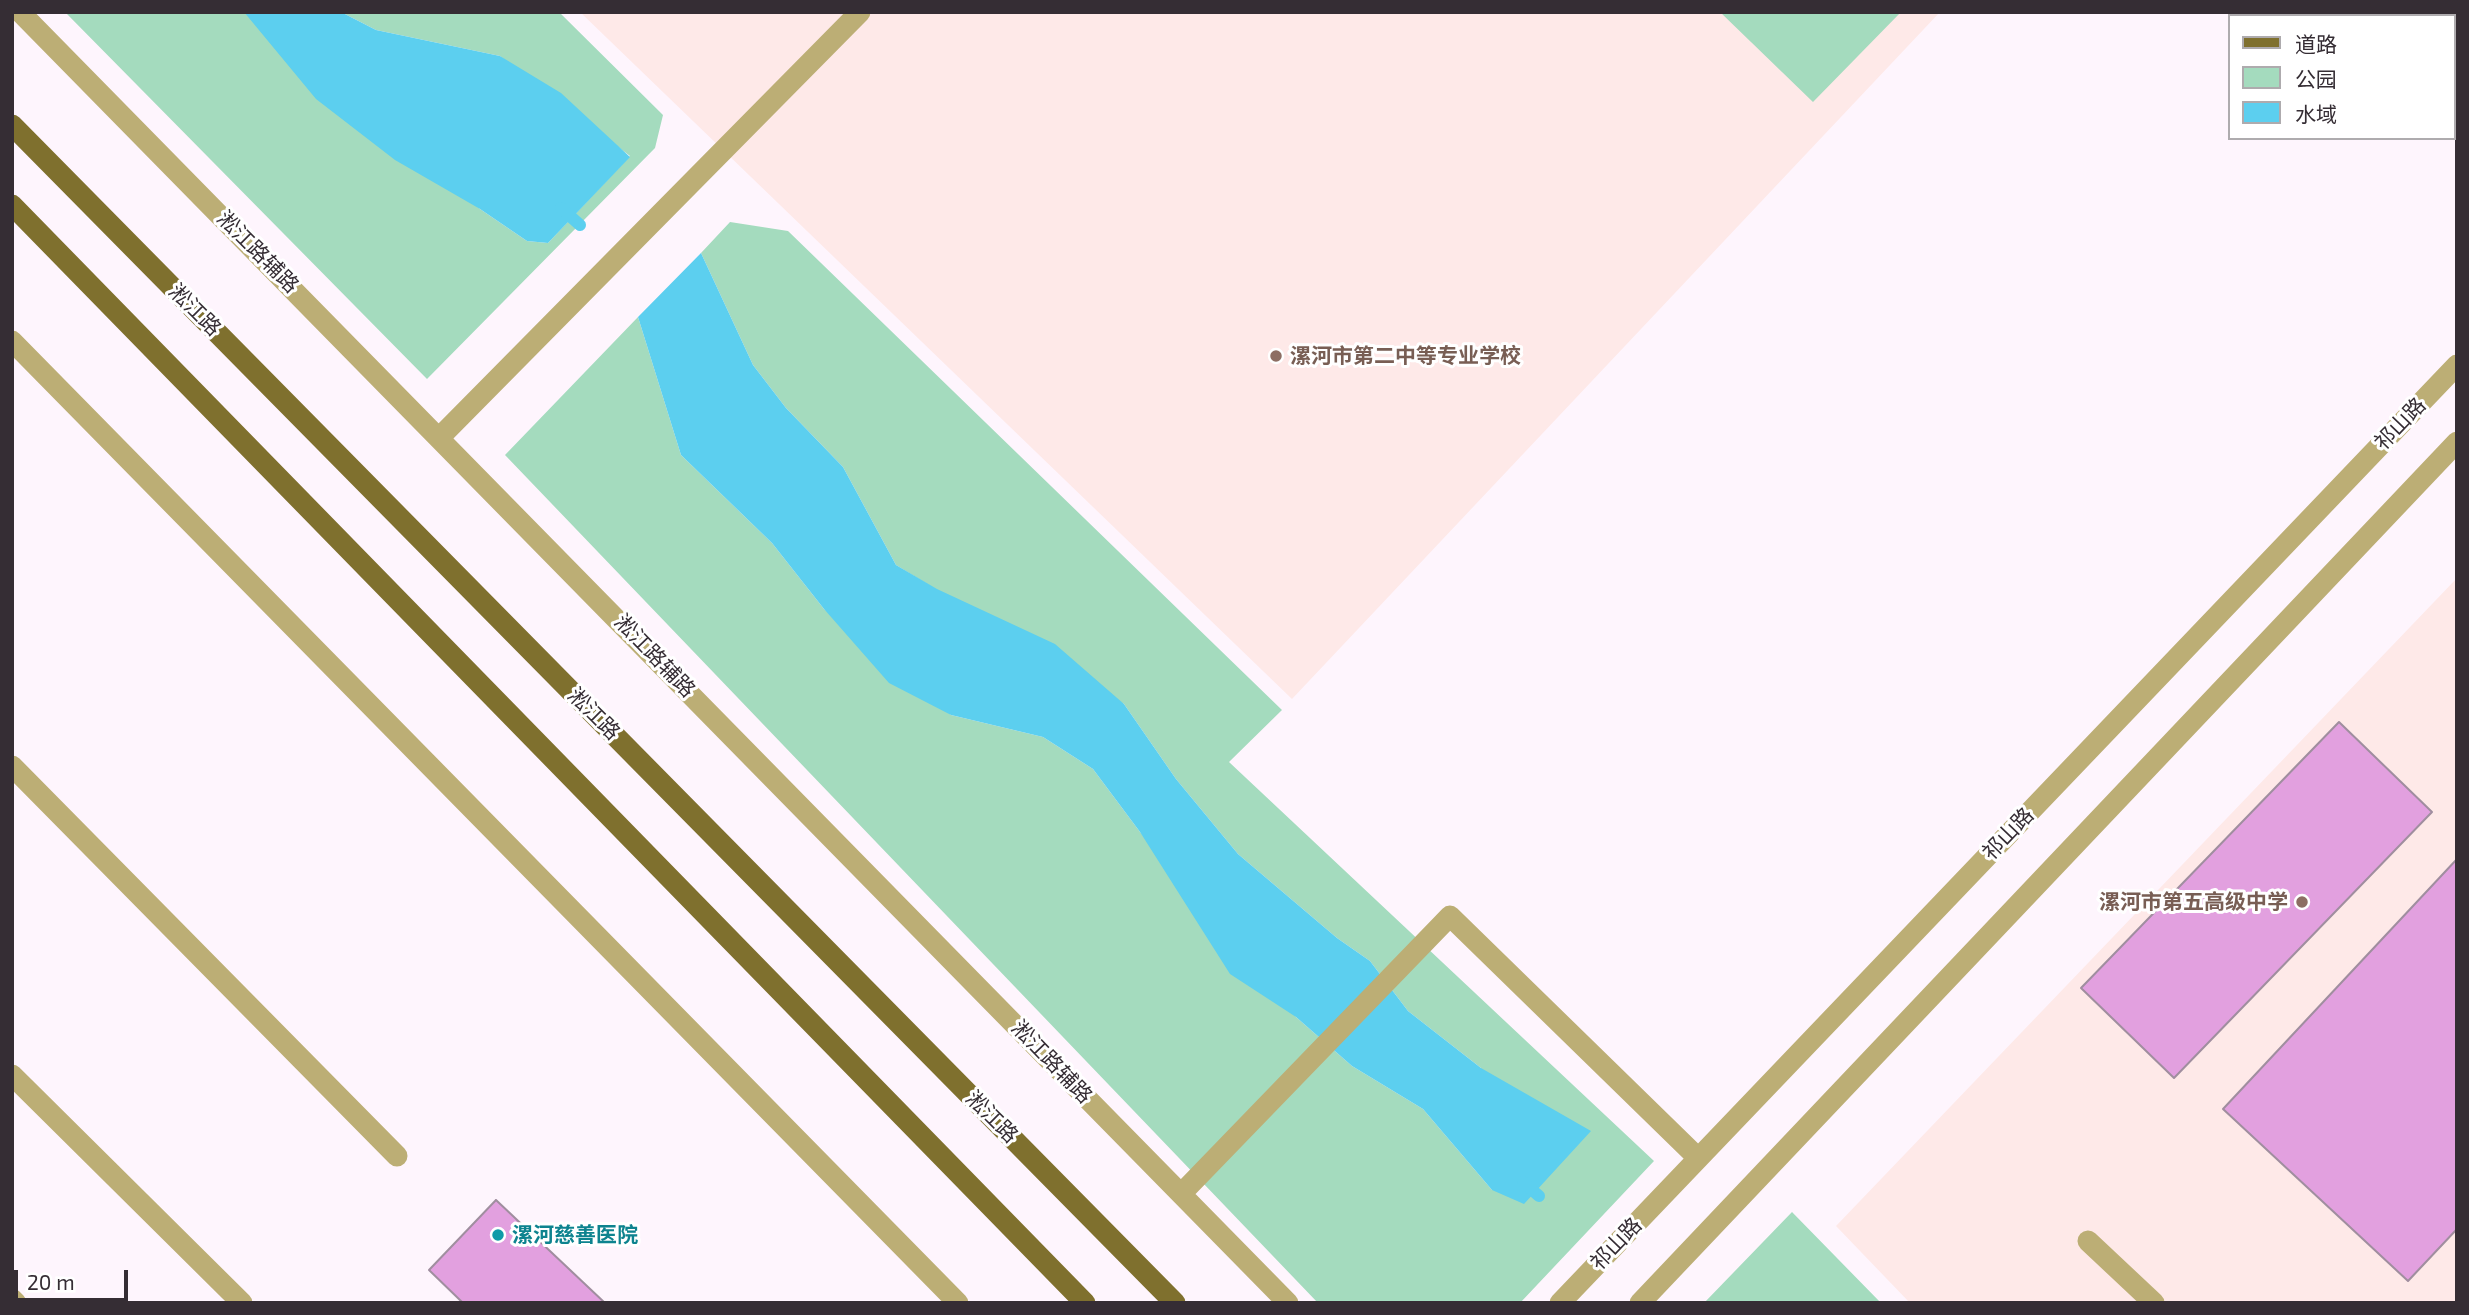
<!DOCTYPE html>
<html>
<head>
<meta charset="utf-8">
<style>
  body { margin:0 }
  #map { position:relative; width:2469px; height:1315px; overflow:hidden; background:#fef5fd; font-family:"Exo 2","Noto Sans SC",sans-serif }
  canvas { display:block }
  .frame { position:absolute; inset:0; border:14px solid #352d34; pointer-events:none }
  .legend { position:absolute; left:2228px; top:14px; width:228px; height:126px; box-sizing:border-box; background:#fff; border:2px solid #aeabae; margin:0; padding:9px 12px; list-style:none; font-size:21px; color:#352d34 }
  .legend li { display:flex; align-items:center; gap:14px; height:35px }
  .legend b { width:35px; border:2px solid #aeabae }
  .scale { position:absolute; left:14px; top:1270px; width:114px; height:32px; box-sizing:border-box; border:4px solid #352d34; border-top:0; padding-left:9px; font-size:21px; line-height:24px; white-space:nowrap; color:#352d34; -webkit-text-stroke:5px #fff; paint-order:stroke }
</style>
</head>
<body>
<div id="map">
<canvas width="2469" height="1315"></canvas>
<div class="frame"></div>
<ul class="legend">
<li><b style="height:9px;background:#7f702e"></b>道路</li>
<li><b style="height:19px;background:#a4dbbe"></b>公园</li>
<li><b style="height:19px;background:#5ccfef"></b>水域</li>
</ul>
<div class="scale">20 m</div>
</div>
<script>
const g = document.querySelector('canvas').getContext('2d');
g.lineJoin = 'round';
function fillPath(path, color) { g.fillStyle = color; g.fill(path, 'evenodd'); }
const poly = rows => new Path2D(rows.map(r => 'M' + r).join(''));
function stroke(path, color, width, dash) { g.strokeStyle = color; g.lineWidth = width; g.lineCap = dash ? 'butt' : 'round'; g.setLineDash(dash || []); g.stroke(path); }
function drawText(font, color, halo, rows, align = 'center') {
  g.font = font + ' "Exo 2","Noto Sans SC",sans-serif'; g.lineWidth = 6; g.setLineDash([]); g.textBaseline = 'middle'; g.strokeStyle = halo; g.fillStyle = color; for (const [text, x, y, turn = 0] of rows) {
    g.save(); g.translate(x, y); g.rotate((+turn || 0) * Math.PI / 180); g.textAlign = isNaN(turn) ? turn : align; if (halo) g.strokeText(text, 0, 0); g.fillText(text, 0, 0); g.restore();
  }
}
const education = poly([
  [580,12,1940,12,1292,699],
  [2457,578,2457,1303,1910,1303,1836,1226]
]);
const green = poly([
  [65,12,244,12,480,209,527,241,548,243,630,156,500,56,376,30,341,12,559,12,663,115,655,148,427,379],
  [1720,12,1901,12,1813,102],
  [730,222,788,231,1282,710,1229,762,1654,1161,1520,1303,1318,1303,505,455,638,317,681,455,772,543,824,609,951,715,1043,737,1093,769,1140,832,1296,1017,1352,1066,1423,1109,1492,1190,1481,1068,1408,1011,1370,961,1337,938,1238,854,1176,779,1124,704,896,565,843,467,786,408,753,365,701,253],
  [1792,1212,1881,1303,1704,1303]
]);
const water = poly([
  [244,12,341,12,376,30,500,56,561,93,630,157,548,243,527,241,480,209,395,160,316,99],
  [701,253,753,365,786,408,843,467,896,565,937,589,1055,644,1124,704,1176,779,1238,854,1337,938,1370,961,1408,1011,1481,1068,1591,1131,1524,1204,1492,1190,1423,1109,1352,1066,1296,1017,1230,974,1140,832,1093,769,1043,737,951,715,889,683,824,609,772,543,681,455,638,317]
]);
const stream = poly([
  [561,208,580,225],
  [1523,1182,1539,1196]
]);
const building = poly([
  [2339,722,2432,812,2174,1078,2081,988,2339,722],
  [2457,859,2457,1229,2408,1281,2223,1109,2457,859],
  [496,1200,605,1303,463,1303,429,1270,496,1200]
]);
const minor = poly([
  [20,12,1288,1303],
  [12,341,958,1303],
  [440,437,860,12],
  [12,766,397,1156],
  [12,1075,242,1303],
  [1181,1194,1450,916,1698,1158],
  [2088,1241,2154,1303],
  [12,1299,16,1303],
  [1560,1303,2457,365],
  [1640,1303,2457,442]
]);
const major = poly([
  [12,125,1175,1303],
  [12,205,1085,1303]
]);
const markers = [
  [1276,356,7,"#8d6e63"],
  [2302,902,7,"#8d6e63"],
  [498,1235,7,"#0f9aa8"]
];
const streetNames = [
  ["淞江路辅路",258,252,45],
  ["淞江路",195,310,45],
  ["祁山路",2400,424,-46],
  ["淞江路辅路",655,656,46],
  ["淞江路",594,714,45],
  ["祁山路",2008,834,-46],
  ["淞江路辅路",1052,1062,46],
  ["淞江路",992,1117,45],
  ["祁山路",1616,1244,-46]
];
const educationNames = [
  ["漯河市第二中等专业学校",1290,356],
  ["漯河市第五高级中学",2288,902,"right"]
];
const cultureNames = [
  ["漯河慈善医院",512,1235]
];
fillPath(education, '#fee9e8');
fillPath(green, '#a4dbbe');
fillPath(water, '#5ccfef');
stroke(stream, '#5ccfef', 12);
fillPath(building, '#e2a0df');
stroke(building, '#a08e9f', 2);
stroke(minor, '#bcae75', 21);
stroke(major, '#7f702e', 21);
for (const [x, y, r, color] of markers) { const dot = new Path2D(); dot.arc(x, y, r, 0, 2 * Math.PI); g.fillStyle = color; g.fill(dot); stroke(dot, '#fff', 2.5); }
drawText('21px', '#352d34', '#fff', streetNames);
drawText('bold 21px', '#785e54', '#fff', educationNames, 'left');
drawText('bold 21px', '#0d838f', '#fff', cultureNames, 'left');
</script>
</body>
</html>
